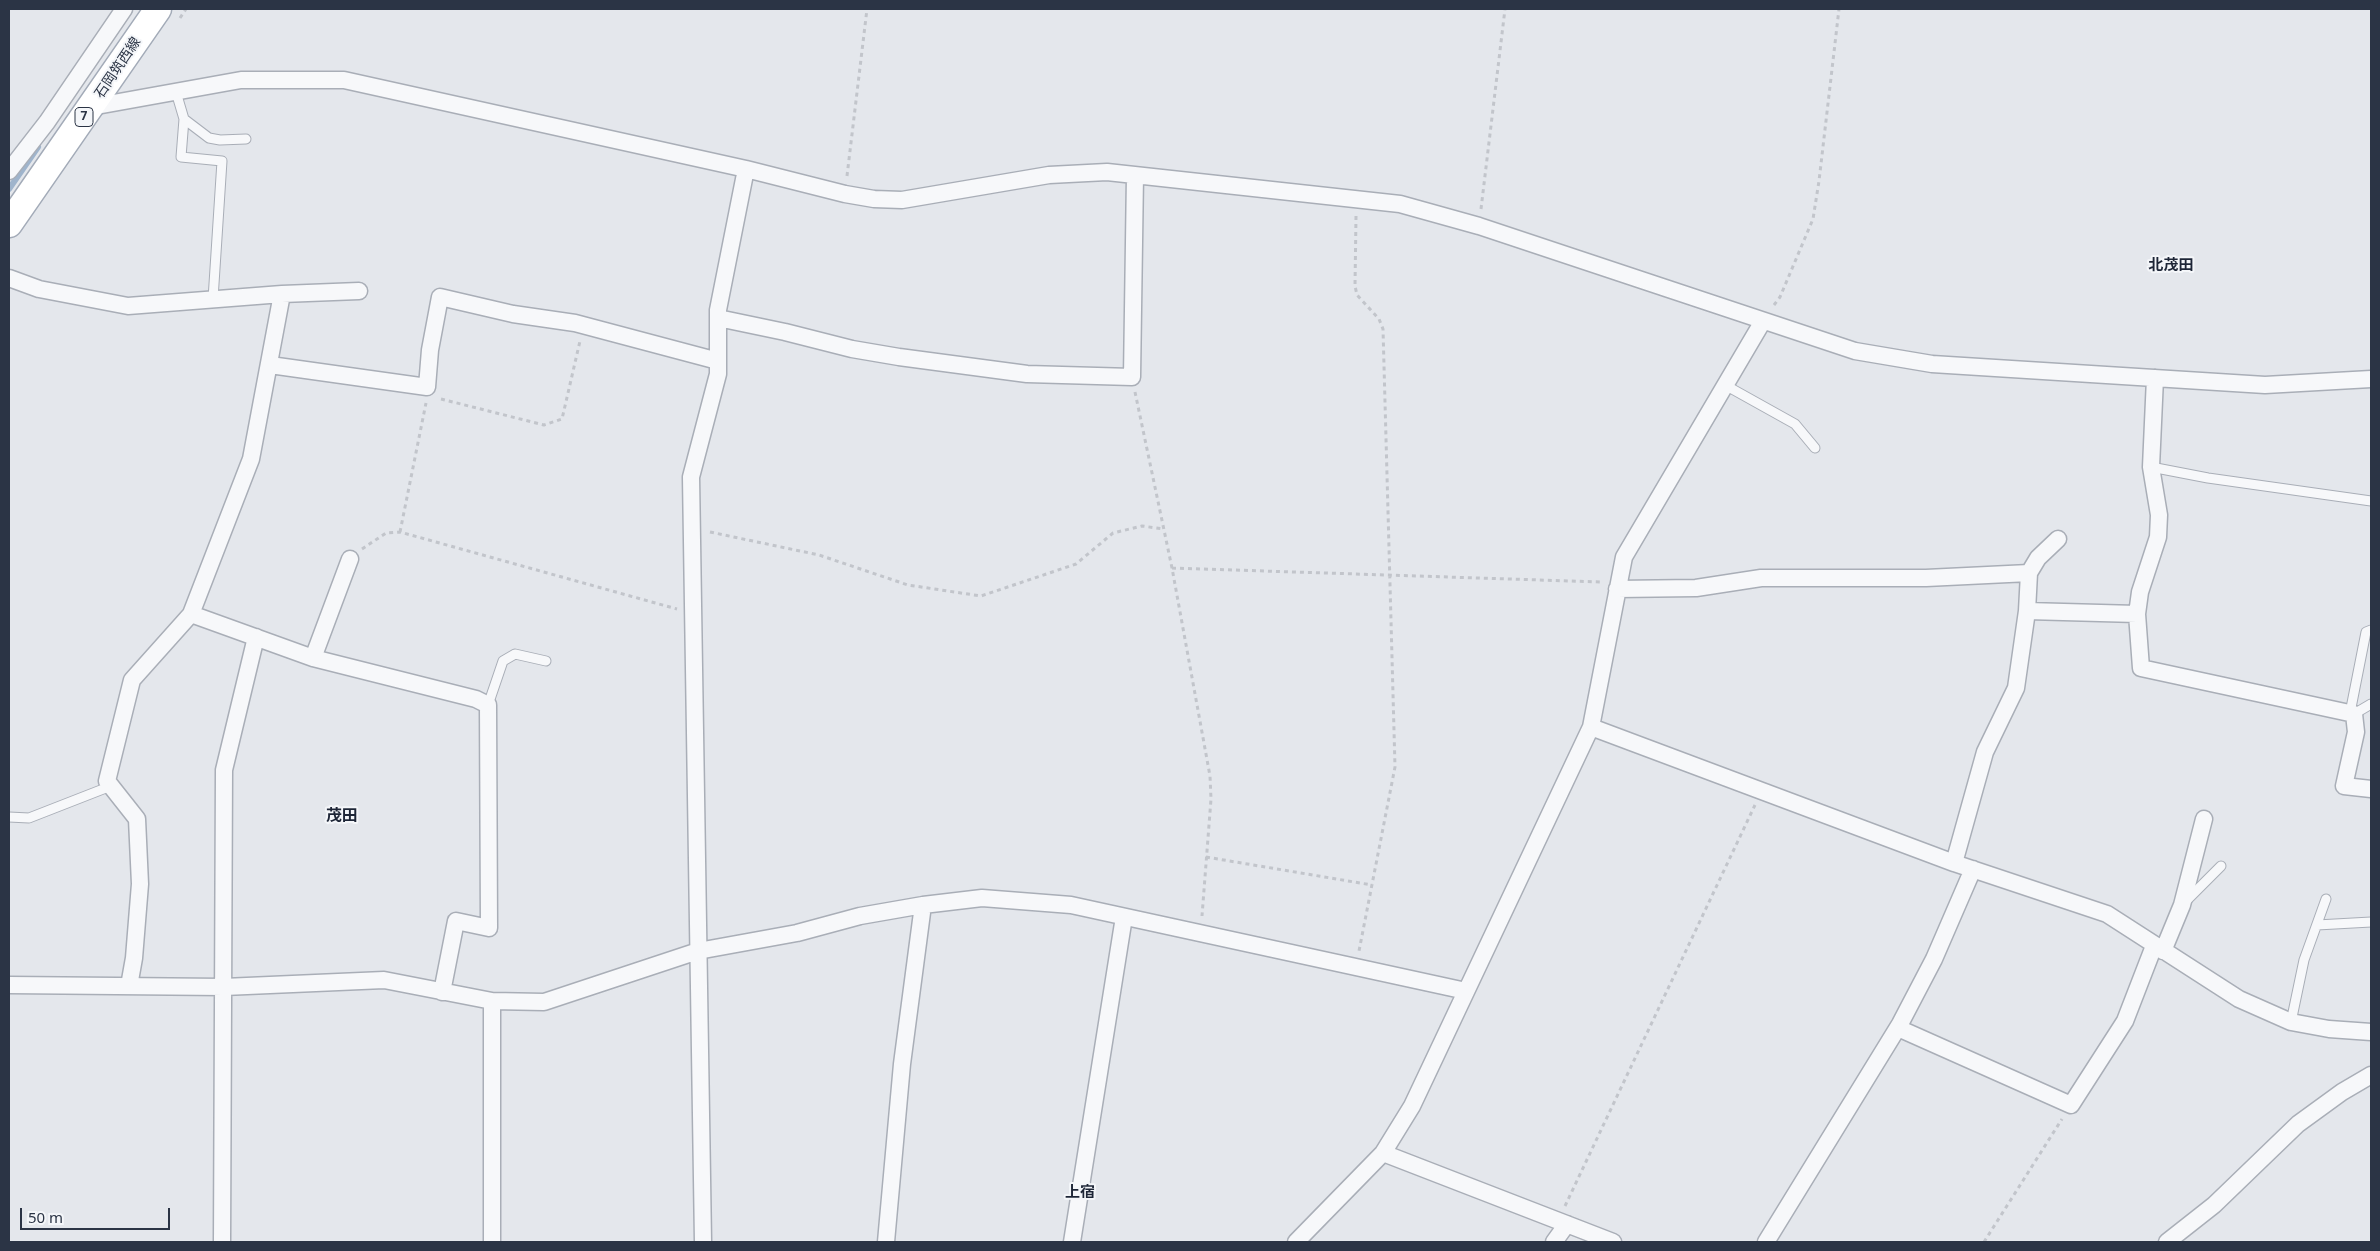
<!DOCTYPE html>
<html>
<head>
<meta charset="utf-8">
<style>
  body { margin:0 }
  #map { position:relative; width:2380px; height:1251px; overflow:hidden; background:#e4e7ec; font-family:"Noto Sans",sans-serif }
  canvas { display:block }
  .frame { position:absolute; inset:0; border:10px solid #2b3445; pointer-events:none }
  .scale { position:absolute; left:20px; top:1208px; width:150px; height:22px; box-sizing:border-box; border:2px solid #2b3445; border-top:0; padding-left:6px; font-size:15px; line-height:18px; white-space:nowrap; color:#2b3445; -webkit-text-stroke:4px #f4f6f9; paint-order:stroke }
</style>
</head>
<body>
<div id="map">
<canvas width="2380" height="1251"></canvas>
<div class="frame"></div>
<div class="scale">50 m</div>
</div>
<script>
const g = document.querySelector('canvas').getContext('2d');
g.lineJoin = 'round';
const poly = rows => new Path2D(rows.map(r => 'M' + r).join(''));
function stroke(path, color, width, dash) { g.strokeStyle = color; g.lineWidth = width; g.lineCap = dash ? 'butt' : 'round'; g.setLineDash(dash || []); g.stroke(path); }
function drawText(font, color, halo, rows, align = 'center') {
  g.font = font + ' "Noto Sans","Noto Sans JP",sans-serif'; g.lineWidth = 4; g.setLineDash([]); g.textBaseline = 'middle'; g.strokeStyle = halo; g.fillStyle = color; for (const [text, x, y, turn = 0] of rows) {
    g.save(); g.translate(x, y); g.rotate((+turn || 0) * Math.PI / 180); g.textAlign = isNaN(turn) ? turn : align; if (halo) g.strokeText(text, 0, 0); g.fillText(text, 0, 0); g.restore();
  }
}
const stream = poly([
  [9,189,38,147]
]);
const path = poly([
  [180,18,186,9],
  [847,176,867,9],
  [1481,209,1505,9],
  [1356,216,1355,286,1357,295,1379,319,1383,329,1395,767,1359,951],
  [1774,305,1780,297,1813,219,1819,181,1839,9],
  [1135,392,1172,568,1210,776,1211,799,1202,916],
  [441,399,544,425,562,419,580,341],
  [400,532,426,403],
  [710,532,819,555,908,585,981,596,1076,564,1113,533,1142,526,1164,529],
  [362,549,386,533,400,532,677,609],
  [1172,568,1601,582],
  [1206,857,1372,885],
  [1565,1206,1755,805],
  [1984,1242,2062,1119]
]);
const lane = poly([
  [176,92,184,119,209,138,220,140,246,139],
  [184,119,181,157,222,161,213,299],
  [1725,385,1795,424,1815,448],
  [2151,467,2208,478,2371,501],
  [488,705,503,661,515,654,546,661],
  [2350,713,2366,632,2371,630],
  [2354,714,2371,704],
  [9,817,29,818,111,786],
  [2186,901,2221,866],
  [2317,925,2371,922],
  [2291,1022,2304,960,2326,899]
]);
const street = poly([
  [91,107,241,80,344,80,746,169,845,194,874,199,902,200,1049,175,1107,172,1400,204,1479,226,1855,351,1932,364,2265,385,2371,379],
  [9,171,47,122,124,9],
  [9,278,39,289,128,306,282,294,359,291],
  [718,318,785,332,852,349,899,357,1027,374,1132,377,1135,175],
  [270,365,427,387,430,350,440,297,513,314,575,323,718,361],
  [2029,573,2038,558,2058,539],
  [1617,589,1696,588,1761,578,1926,578,2029,573,2027,611,2016,688,1985,752,1954,863],
  [2027,611,2137,614,2141,668,2354,714,2356,732,2344,786,2371,789],
  [191,614,313,658,476,699,488,705,489,928,456,921,442,992],
  [2137,614,2140,592,2158,537,2159,515,2151,467,2155,378],
  [313,658,350,559],
  [1591,727,1954,863,2107,914,2239,999,2291,1022,2329,1029,2371,1032],
  [2163,951,2182,905,2204,819],
  [9,985,224,987,384,980,492,1001,544,1002,698,951,797,933,860,916,923,905,982,898,1071,905,1466,991],
  [129,986,134,958,140,884,137,819,107,781,132,680,191,614,251,459,282,294],
  [492,1001,492,1242],
  [1898,1028,2071,1105,2125,1021,2154,946],
  [1383,1153,1613,1242],
  [222,1242,224,770,256,637],
  [703,1242,691,477,718,374,718,310,746,169],
  [886,1242,902,1064,923,905],
  [1072,1242,1124,917],
  [1296,1242,1383,1153,1412,1106,1591,727,1624,557,1763,321],
  [1554,1242,1567,1224],
  [1766,1242,1900,1024,1934,959,1973,869],
  [2167,1242,2214,1205,2298,1124,2342,1092,2371,1075]
]);
const primary = poly([
  [9,224,158,9]
]);
const shields = [
  [84,117,18]
];
const shieldNames = [
  ["7",84,117]
];
const streetNames = [
  ["石岡筑西線",118,68,-56]
];
const neighbourhoodNames = [
  ["北茂田",2171,266],
  ["上宿",1080,1193]
];
const quarterNames = [
  ["茂田",342,816]
];
stroke(stream, '#9fb4cc', 6);
stroke(lane, '#a9aeb7', 11);
stroke(street, '#a9aeb7', 19);
stroke(primary, '#a3abb8', 29);
stroke(path, '#c2c5cb', 3, [4, 4]);
stroke(lane, '#f7f8fa', 9);
stroke(street, '#f7f8fa', 16);
stroke(primary, '#fff', 26);
for (const [x, y, w] of shields) { const box = new Path2D(); box.roundRect(x - w / 2, y - 9.5, w, 19, 4); g.fillStyle = '#f4f6f9'; g.fill(box); stroke(box, '#2b3445', 1); }
drawText('bold 12px', '#2b3445', null, shieldNames);
drawText('14px', '#2b3445', '#f4f6f9', streetNames);
drawText('bold 15px', '#1d2536', '#f4f6f9', neighbourhoodNames);
drawText('bold 16px', '#1d2536', '#f4f6f9', quarterNames);
</script>
</body>
</html>
